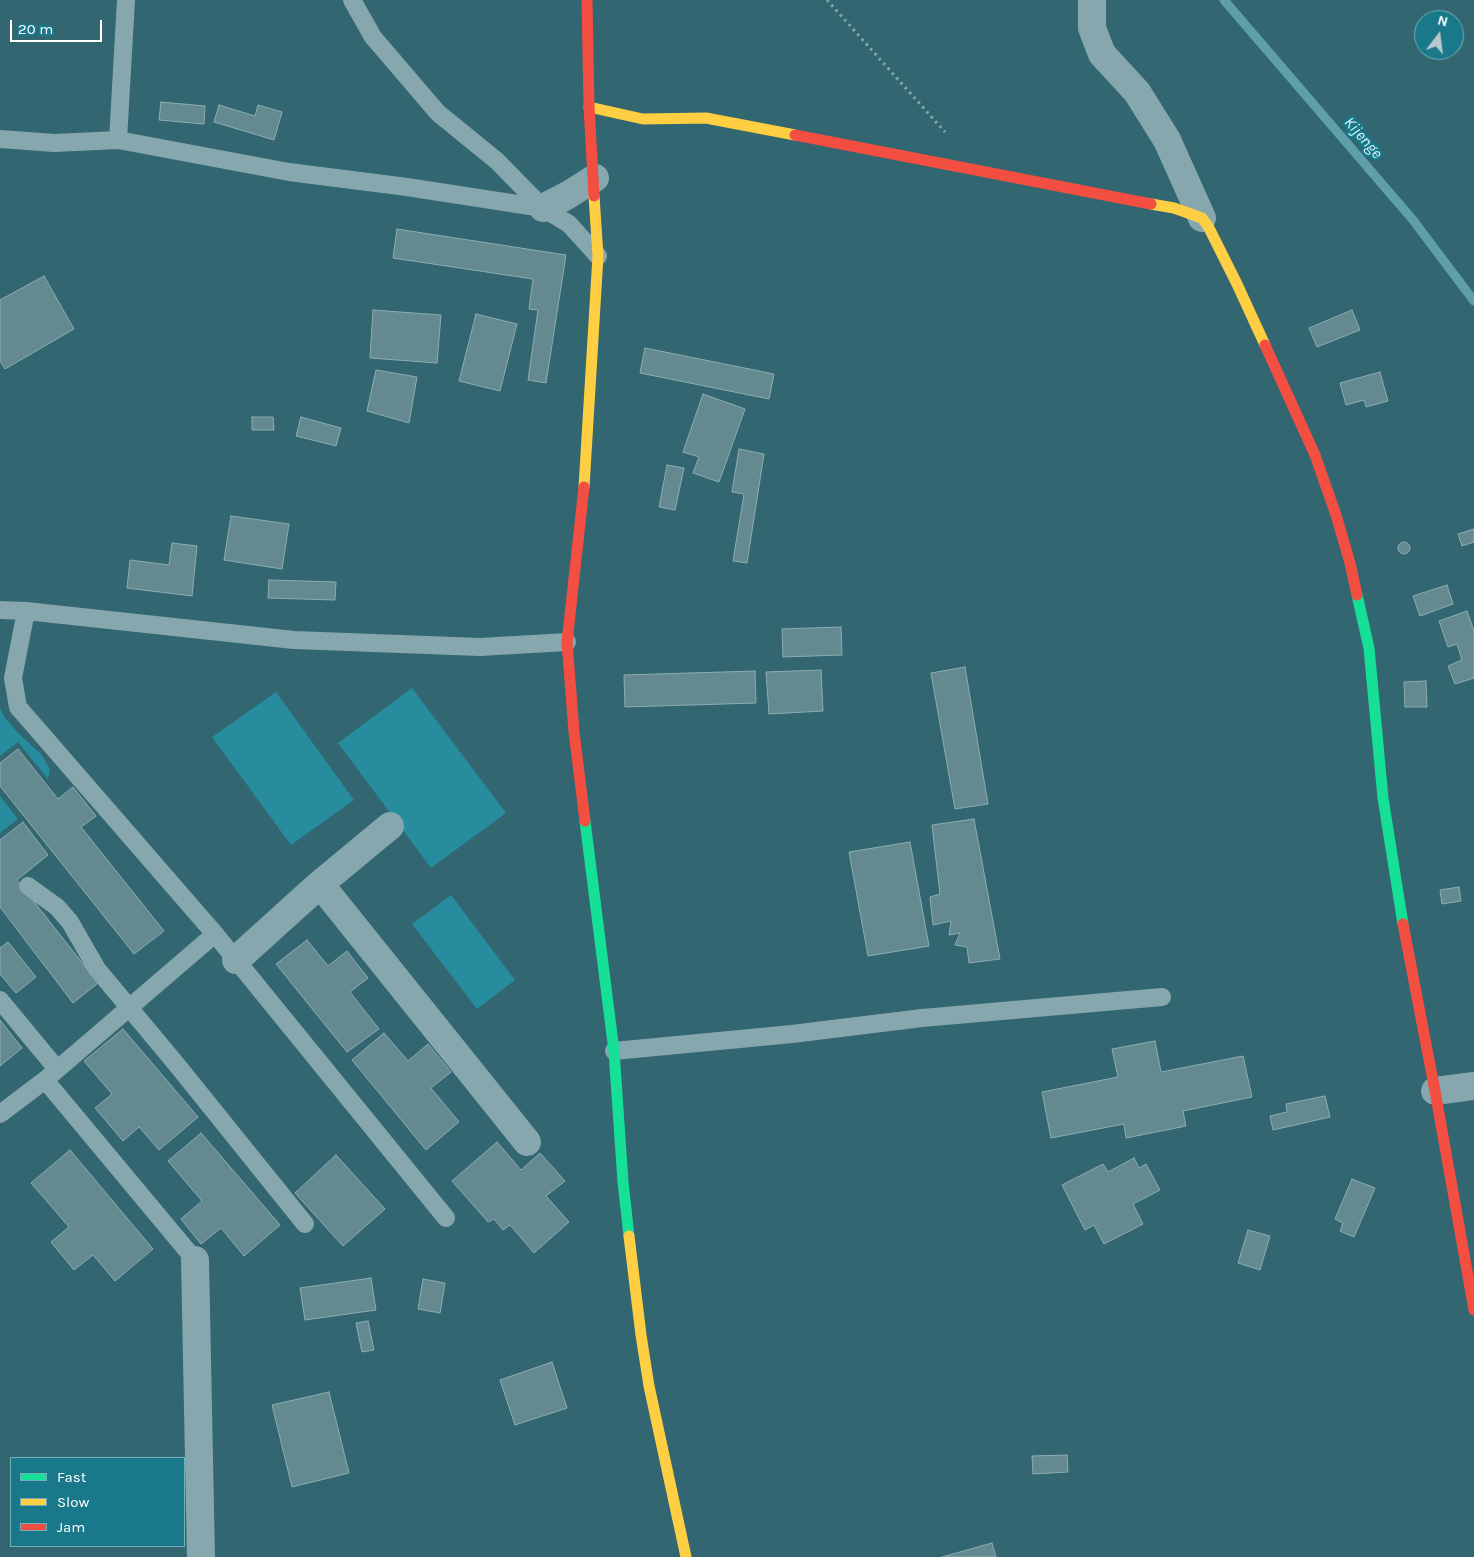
<!DOCTYPE html>
<html>
<head>
<meta charset="utf-8">
<style>
  body { margin:0 }
  #map { position:relative; width:1474px; height:1557px; overflow:hidden; background:#326670; font-family:Karla,sans-serif }
  canvas { display:block }
  .legend { position:absolute; left:10px; top:1457px; width:175px; height:90px; box-sizing:border-box; background:#197889; border:1px solid #75aeb8; margin:0; padding:6px 9px; list-style:none; font-size:15px; color:#fff }
  .legend li { display:flex; align-items:center; gap:10px; height:25px }
  .legend b { width:25px; border:1px solid #75aeb8 }
  .north { position:absolute; left:1414px; top:10px; width:50px; height:50px; box-sizing:border-box; background:#197889; border:1px solid #75aeb8; border-radius:50%; rotate:15deg; font-size:14px; font-weight:700; line-height:20px; text-align:center; color:#fff }
  .north::after { content:''; display:block; margin:auto; width:18px; height:22px; background:#b7c9cd; clip-path:polygon(50% 0,100% 100%,50% 72%,0 100%) }
  .scale { position:absolute; left:10px; top:20px; width:92px; height:22px; box-sizing:border-box; border:2px solid #fff; border-top:0; padding-left:6px; font-size:15px; line-height:18px; white-space:nowrap; color:#fff; -webkit-text-stroke:4px #197889; paint-order:stroke }
</style>
</head>
<body>
<div id="map">
<canvas width="1474" height="1557"></canvas>
<ul class="legend">
<li><b style="height:6px;background:#16e098"></b>Fast</li>
<li><b style="height:6px;background:#ffcf43"></b>Slow</li>
<li><b style="height:6px;background:#f24e42"></b>Jam</li>
</ul>
<div class="north">N</div>
<div class="scale">20 m</div>
</div>
<script>
const g = document.querySelector('canvas').getContext('2d');
g.lineJoin = 'round';
function fillPath(path, color) { g.fillStyle = color; g.fill(path, 'evenodd'); }
const poly = rows => new Path2D(rows.map(r => 'M' + r).join(''));
function stroke(path, color, width, dash) { g.strokeStyle = color; g.lineWidth = width; g.lineCap = dash ? 'butt' : 'round'; g.setLineDash(dash || []); g.stroke(path); }
function drawText(font, color, halo, rows, align = 'center') {
  g.font = font + ' Karla,sans-serif'; g.lineWidth = 5; g.setLineDash([]); g.textBaseline = 'middle'; g.strokeStyle = halo; g.fillStyle = color; for (const [text, x, y, turn = 0] of rows) {
    g.save(); g.translate(x, y); g.rotate((+turn || 0) * Math.PI / 180); g.textAlign = isNaN(turn) ? turn : align; if (halo) g.strokeText(text, 0, 0); g.fillText(text, 0, 0); g.restore();
  }
}
const green = poly([
  [412,688,506,813,431,868,338,743],
  [276,692,354,800,291,845,212,737],
  [0,708,5,718,18,733,42,755,50,770,48,779,18,742,0,756],
  [0,796,18,819,0,833],
  [451,895,515,980,477,1009,412,924]
]);
const stream = poly([
  [1224,0,1413,220,1474,301]
]);
const building = poly([
  [161,102,205,106,204,124,159,120,161,102],
  [219,105,255,116,258,105,282,112,274,140,214,122,219,105],
  [397,229,566,255,546,383,528,380,538,310,529,309,533,279,393,258,397,229],
  [44,276,74,329,5,369,0,361,0,300,44,276],
  [373,310,441,315,437,363,370,358,373,310],
  [1352,310,1360,330,1317,347,1309,328,1352,310],
  [476,314,517,324,500,391,459,381,476,314],
  [645,348,774,374,769,399,640,373,645,348],
  [376,370,417,377,409,423,367,411,376,370],
  [1380,372,1388,401,1366,407,1364,400,1346,405,1340,383,1380,372],
  [703,394,745,409,719,482,693,473,699,457,683,452,703,394],
  [252,417,273,417,274,430,252,430,252,417],
  [301,417,341,428,336,446,296,436,301,417],
  [739,449,764,454,747,563,733,561,744,494,732,492,739,449],
  [667,465,684,468,675,510,659,507,667,465],
  [231,516,289,524,282,569,224,560,231,516],
  [1474,529,1474,542,1462,546,1458,534,1474,529],
  '1398 548a6 6 0 1 1 12 0a6 6 0 1 1-12 0Z',
  [172,543,197,546,192,596,127,588,130,560,169,565,172,543],
  [269,580,336,582,335,600,268,598,269,580],
  [1447,585,1453,604,1420,616,1413,596,1447,585],
  [1467,611,1474,631,1474,678,1455,684,1448,666,1462,660,1457,644,1448,647,1439,621,1467,611],
  [841,627,842,655,783,657,782,629,841,627],
  [965,667,988,804,955,809,931,673,965,667],
  [821,670,823,711,769,714,766,672,821,670],
  [755,671,756,703,625,707,624,675,755,671],
  [1426,681,1427,707,1405,707,1404,682,1426,681],
  [18,749,58,799,73,787,96,816,81,827,164,931,134,954,0,786,0,763,18,749],
  [974,819,1000,959,969,963,967,947,955,945,960,933,949,935,951,921,933,925,930,897,940,894,932,825,974,819],
  [23,822,48,855,17,880,98,983,73,1003,0,907,0,840,23,822],
  [910,842,929,946,868,956,849,852,910,842],
  [1459,887,1461,901,1442,904,1440,890,1459,887],
  [307,940,328,966,347,951,368,978,350,992,379,1029,347,1052,276,964,307,940],
  [8,942,36,977,16,993,0,974,0,948,8,942],
  [0,1020,22,1048,0,1066,0,1020],
  [123,1029,198,1117,159,1150,139,1127,123,1141,95,1108,112,1094,84,1061,123,1029],
  [384,1033,408,1061,428,1044,451,1072,431,1088,459,1122,426,1150,352,1060,384,1033],
  [1155,1041,1161,1072,1243,1056,1252,1097,1183,1111,1186,1126,1126,1138,1124,1124,1051,1138,1042,1092,1118,1077,1112,1049,1155,1041],
  [1325,1096,1330,1117,1273,1130,1270,1116,1287,1112,1286,1104,1325,1096],
  [201,1133,280,1225,244,1256,221,1228,201,1244,181,1219,202,1201,168,1161,201,1133],
  [497,1142,521,1170,540,1153,565,1181,546,1196,569,1222,534,1253,510,1225,503,1230,494,1219,488,1222,452,1181,497,1142],
  [70,1150,153,1249,115,1281,93,1255,74,1270,51,1242,69,1227,31,1183,70,1150],
  [336,1155,385,1209,343,1246,295,1193,336,1155],
  [1134,1158,1139,1168,1146,1164,1160,1190,1133,1204,1143,1224,1104,1244,1094,1225,1085,1230,1062,1185,1103,1164,1108,1172,1134,1158],
  [1352,1179,1375,1188,1354,1237,1340,1231,1343,1223,1335,1219,1352,1179],
  [1248,1230,1270,1236,1260,1270,1238,1263,1248,1230],
  [371,1278,376,1310,305,1320,300,1288,371,1278],
  [423,1279,445,1283,440,1313,418,1309,423,1279],
  [368,1321,374,1350,362,1352,356,1323,368,1321],
  [552,1362,567,1408,515,1425,500,1380,552,1362],
  [329,1392,349,1473,292,1487,272,1405,329,1392],
  [1067,1455,1068,1472,1033,1474,1032,1456,1067,1455],
  [992,1543,996,1557,942,1557,992,1543]
]);
const path = poly([
  [827,0,945,132]
]);
const lane = poly([
  [352,0,373,37,438,113,497,161,543,208],
  [0,139,54,143,118,140,289,172,407,187,543,208,569,224,598,256],
  [118,140,126,0],
  [0,610,26,611,294,640,480,647,567,642],
  [26,611,13,678,18,707,215,934,446,1218],
  [28,886,57,907,70,922,97,969,177,1065,305,1224],
  [0,1000,57,1069],
  [614,1051,792,1034,922,1018,1162,997],
  [45,1080,195,1260],
  [0,1114,45,1080,215,934]
]);
const street = poly([
  [1092,0,1092,28,1102,54,1137,92,1167,140,1202,218],
  [543,208,568,195,595,178],
  [320,884,527,1142],
  [236,960,320,884,390,826],
  [1435,1091,1474,1086],
  [195,1260,201,1557]
]);
const fast = poly([
  [1357,595,1369,648,1383,798,1403,924],
  [585,821,614,1051,623,1182,629,1236]
]);
const slow = poly([
  [589,107,643,119,706,118,795,135],
  [1151,204,1174,208,1202,218,1208,226,1237,284,1265,345],
  [584,487,598,256,594,196],
  [629,1236,641,1335,649,1386,686,1557]
]);
const jam = poly([
  [587,0,589,107,594,196],
  [795,135,1151,204],
  [1265,345,1315,455,1336,515,1350,563,1357,595],
  [584,487,567,642,574,732,585,821],
  [1403,924,1435,1091,1474,1310]
]);
const waterNames = [
  ["Kijenge",1363,138,49]
];
fillPath(green, '#278c9e');
stroke(stream, '#5e9fab', 9);
fillPath(building, '#648990');
stroke(building, '#8dadb3', 1);
stroke(path, '#86a7ae', 3, [2.5, 4]);
stroke(lane, '#86a7ae', 18);
stroke(street, '#86a7ae', 28);
stroke(fast, '#16e098', 11);
stroke(slow, '#ffcf43', 11);
stroke(jam, '#f24e42', 11);
drawText('italic 16px', '#daf6fa', '#197889', waterNames);
</script>
</body>
</html>
